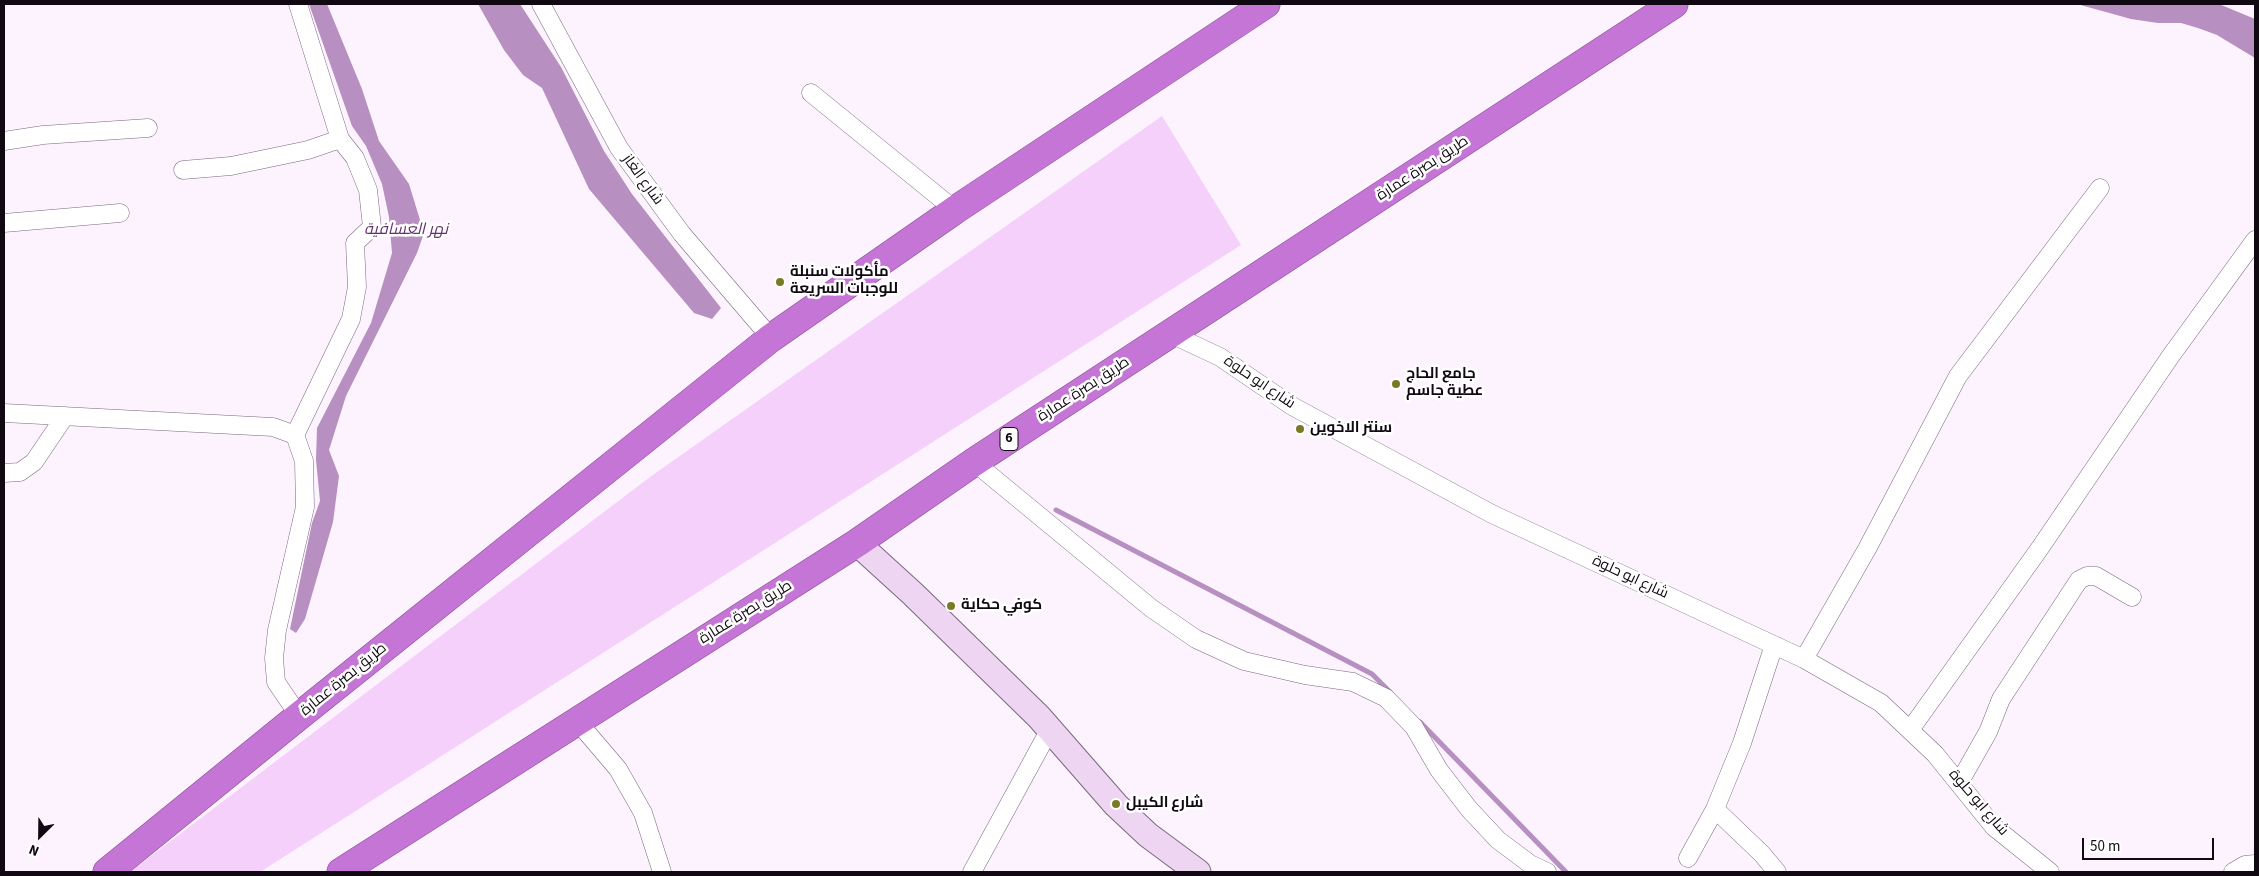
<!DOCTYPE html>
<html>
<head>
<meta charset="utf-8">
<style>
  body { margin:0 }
  #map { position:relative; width:2259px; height:876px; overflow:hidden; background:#fcf3fe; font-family:"Source Sans 3",sans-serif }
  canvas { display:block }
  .frame { position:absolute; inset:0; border:5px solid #100911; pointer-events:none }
  .north { position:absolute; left:15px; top:811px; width:50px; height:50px; -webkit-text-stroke:4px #fff; paint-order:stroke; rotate:203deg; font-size:14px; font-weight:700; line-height:20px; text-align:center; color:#100911 }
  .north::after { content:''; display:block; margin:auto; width:18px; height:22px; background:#100911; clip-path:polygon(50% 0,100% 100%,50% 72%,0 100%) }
  .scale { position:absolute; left:2082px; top:838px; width:132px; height:22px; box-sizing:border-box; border:2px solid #100911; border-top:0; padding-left:6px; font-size:15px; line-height:18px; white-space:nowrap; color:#100911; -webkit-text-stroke:4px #fff; paint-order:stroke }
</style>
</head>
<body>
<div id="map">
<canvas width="2259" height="876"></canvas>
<div class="frame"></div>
<div class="north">N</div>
<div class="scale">50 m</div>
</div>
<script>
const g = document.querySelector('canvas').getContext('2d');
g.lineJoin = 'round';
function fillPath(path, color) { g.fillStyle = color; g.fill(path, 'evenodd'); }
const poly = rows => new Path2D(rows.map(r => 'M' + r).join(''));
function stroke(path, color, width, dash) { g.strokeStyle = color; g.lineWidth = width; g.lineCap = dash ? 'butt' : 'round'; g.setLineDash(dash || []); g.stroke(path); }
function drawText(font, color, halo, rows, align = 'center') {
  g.font = font + ' "Source Sans 3",Cairo,sans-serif'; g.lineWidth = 5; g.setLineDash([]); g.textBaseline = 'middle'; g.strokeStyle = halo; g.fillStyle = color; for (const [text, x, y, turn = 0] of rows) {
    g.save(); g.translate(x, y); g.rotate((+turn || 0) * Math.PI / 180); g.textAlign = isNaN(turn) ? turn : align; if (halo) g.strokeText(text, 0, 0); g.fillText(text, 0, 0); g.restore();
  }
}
const green = poly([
  [1162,116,1241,245,260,872,130,872,650,477]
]);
const water = poly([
  [309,4,327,4,362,89,379,141,409,184,424,233,417,253,346,396,329,450,339,476,333,522,305,619,296,633,290,629,312,523,320,501,316,460,317,428,371,323,392,253,389,217,382,184,366,146,352,126],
  [478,4,520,4,561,67,604,151,632,194,721,308,712,319,694,313,589,189,542,88,523,75,504,50],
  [2077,4,2219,4,2255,19,2255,58,2217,35,2198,28,2181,23,2158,23,2131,19]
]);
const stream = poly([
  [1056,510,1372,674,1391,693],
  [1420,722,1566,872]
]);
const street = poly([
  [298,4,340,139,355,158,368,190,372,227,355,243,357,287,351,319,295,435,304,461,305,507,277,630,274,658,276,682,299,716],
  [541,4,619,148,682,234,771,338],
  [811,93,955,210],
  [4,141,43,135,148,128],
  [183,170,231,166,308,150,340,139],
  [4,223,120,213],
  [1171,334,1220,357,1292,406,1492,514,1804,659,1881,703,1935,754,1994,827,2050,872],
  [4,413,273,427,295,435],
  [974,462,1151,608,1196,639,1244,661,1305,675,1353,682,1386,698,1414,727,1439,770,1469,809,1498,840,1530,864,1547,872],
  [4,473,20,472,34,462,65,416],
  [1804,659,1867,549,1958,376,2100,188],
  [577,721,618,769,643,813,662,872],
  [1910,730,2040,548,2170,357,2255,240],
  [1959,783,1988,732,2001,699,2079,580,2087,576,2096,576,2132,597],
  [1715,809,1762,854,1777,872],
  [1688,858,1715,809,1742,743,1774,645],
  [972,872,1050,729],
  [2233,872,2245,865,2255,864]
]);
const secondary = poly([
  [857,543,913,594,1039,717,1116,805,1148,835,1198,872]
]);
const highway = poly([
  [107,872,299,716,771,338,955,210,1266,4],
  [341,872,857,543,974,462,1674,4]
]);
const markers = [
  [780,282,5,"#797a22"],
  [1396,384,5,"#797a22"],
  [1300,429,5,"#797a22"],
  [951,606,5,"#797a22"],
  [1116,804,5,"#797a22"]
];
const shields = [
  [1009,439,18]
];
const shieldNames = [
  ["6",1009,439]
];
const streetNames = [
  ["طريق بصرة عمارة",1423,169,-33],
  ["شارع الغاز",642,180,54],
  ["شارع ابو حلوة",1259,383,34],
  ["طريق بصرة عمارة",1084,390,-33],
  ["شارع ابو حلوة",1630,578,25],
  ["طريق بصرة عمارة",746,613,-32],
  ["طريق بصرة عمارة",344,680,-39],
  ["شارع ابو حلوة",1978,803,49]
];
const poiNames = [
  ["مأكولات سنبلة",790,273],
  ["للوجبات السريعة",790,290],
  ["جامع الحاج",1406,375],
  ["عطية جاسم",1406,392],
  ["سنتر الاخوين",1310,429],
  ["كوفي حكاية",961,606],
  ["شارع الكيبل",1126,804]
];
const waterNames = [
  ["نهر العسافية",406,230]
];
fillPath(green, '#f4d0fb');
fillPath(water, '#b78fc0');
stroke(stream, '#b78fc0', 5);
stroke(street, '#7a677e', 19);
stroke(secondary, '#7a677e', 27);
stroke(highway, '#864f91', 29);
stroke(street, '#fff', 18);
stroke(secondary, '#eed6f3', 25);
stroke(highway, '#c575d6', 28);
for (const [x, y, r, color] of markers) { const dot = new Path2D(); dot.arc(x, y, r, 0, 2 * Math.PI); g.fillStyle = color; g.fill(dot); stroke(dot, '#fff', 2); }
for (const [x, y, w] of shields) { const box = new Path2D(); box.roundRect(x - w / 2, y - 11.5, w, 23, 4); g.fillStyle = '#fff'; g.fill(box); stroke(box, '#100911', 1); }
drawText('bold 14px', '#100911', null, shieldNames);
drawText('15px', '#100911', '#fff', streetNames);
drawText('bold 15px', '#100911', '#fff', poiNames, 'left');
drawText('italic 16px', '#64316e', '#fff', waterNames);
</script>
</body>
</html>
